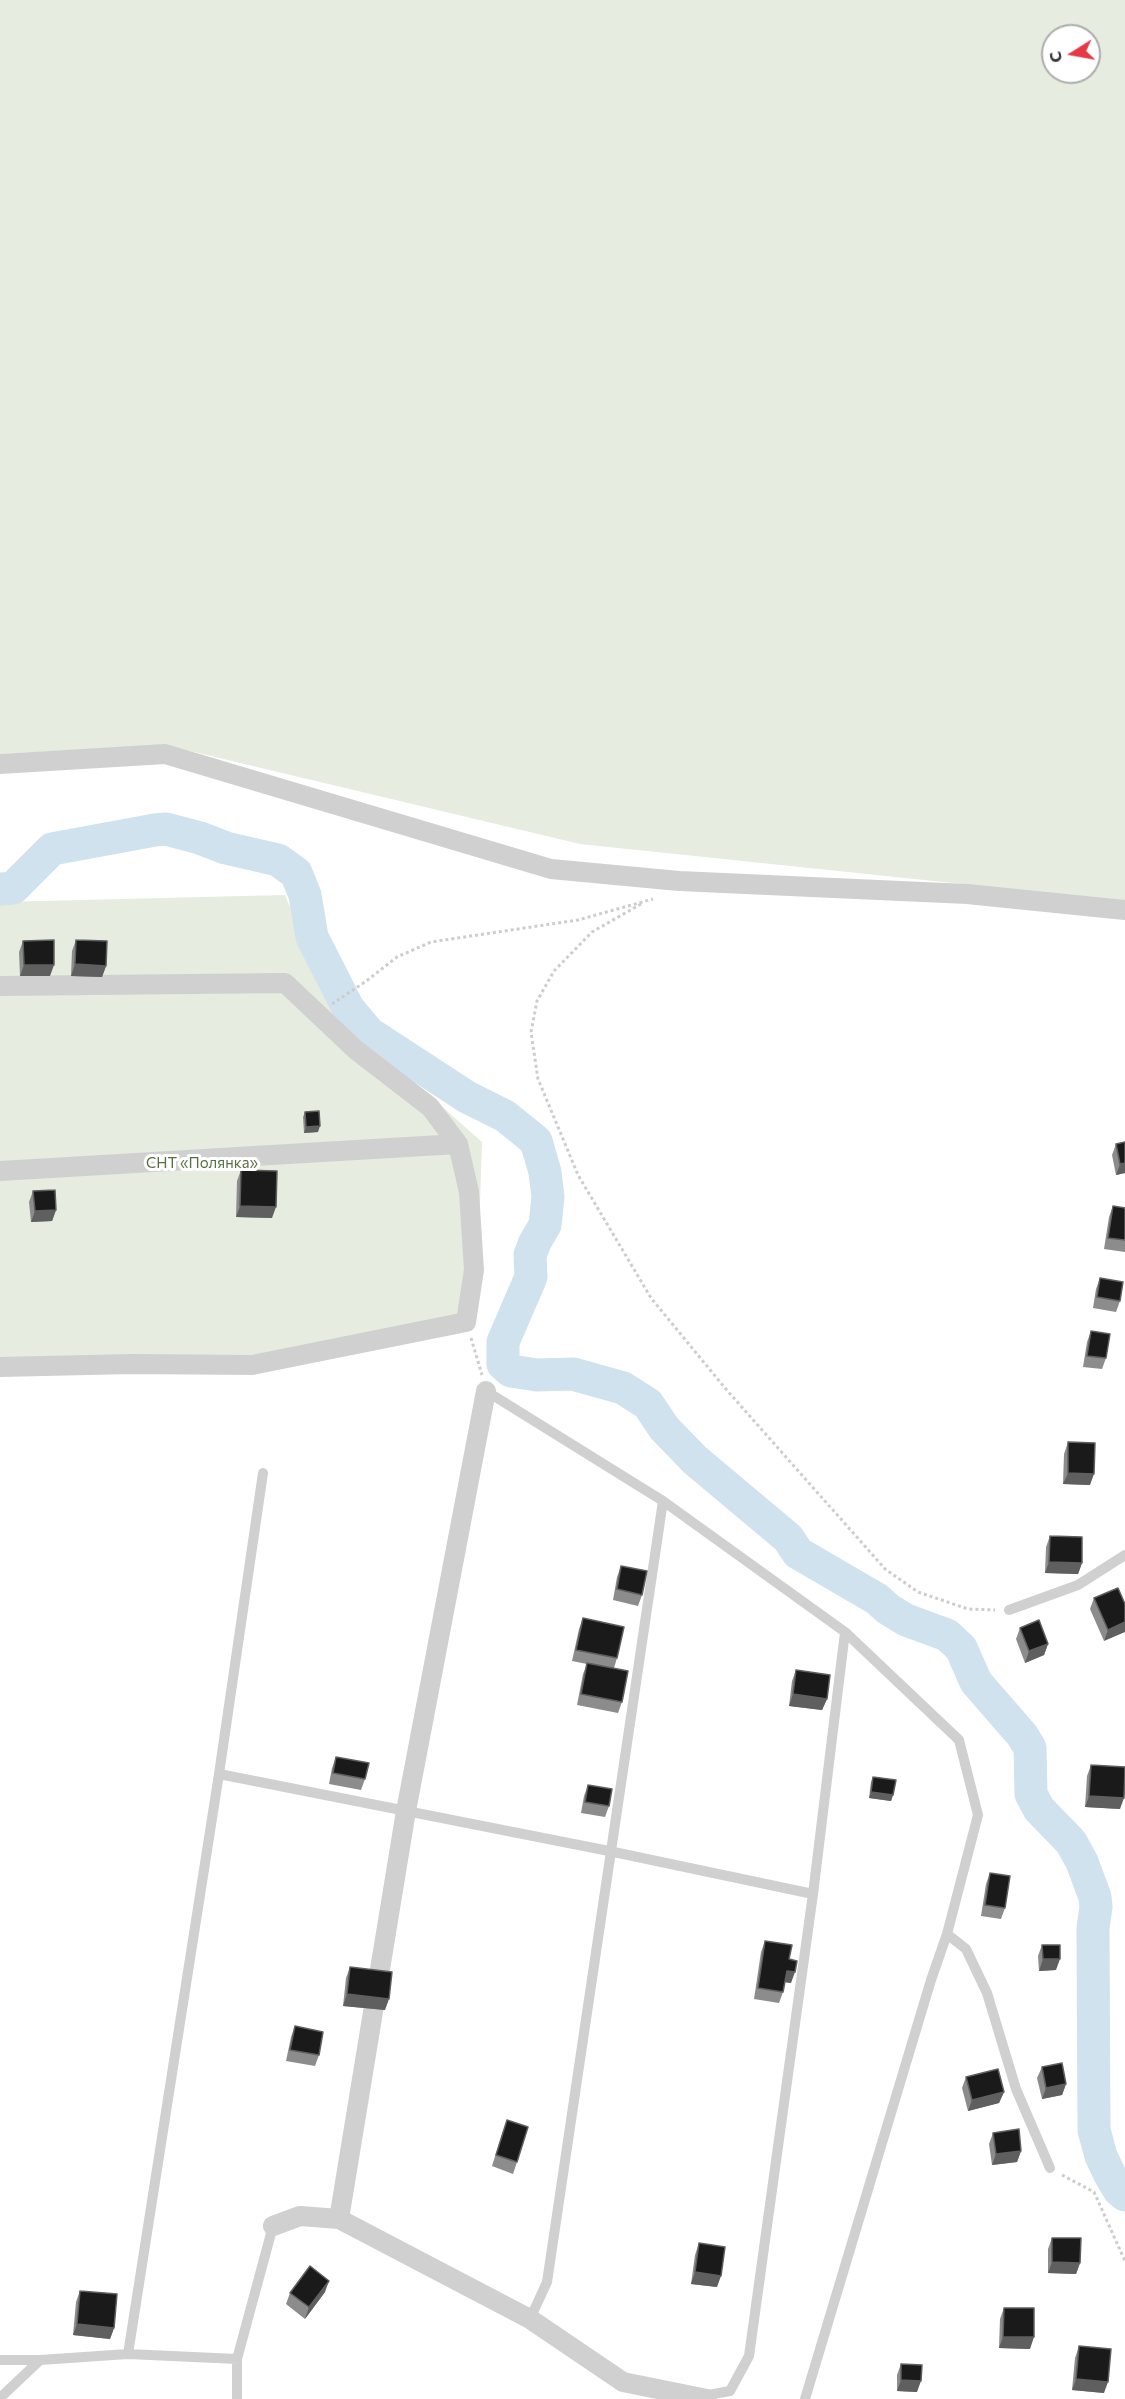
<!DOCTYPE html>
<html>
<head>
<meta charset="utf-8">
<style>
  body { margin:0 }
  #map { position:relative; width:1125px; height:2399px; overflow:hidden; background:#fff; font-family:Commissioner,sans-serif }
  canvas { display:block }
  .north { position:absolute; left:1041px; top:24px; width:60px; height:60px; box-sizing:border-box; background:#fff; border:2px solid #adadad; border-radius:50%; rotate:259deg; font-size:16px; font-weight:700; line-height:24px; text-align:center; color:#333 }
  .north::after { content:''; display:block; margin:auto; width:21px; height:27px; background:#e63946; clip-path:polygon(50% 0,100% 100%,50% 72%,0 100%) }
</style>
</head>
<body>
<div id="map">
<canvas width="1125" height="2399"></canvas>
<div class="north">С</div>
</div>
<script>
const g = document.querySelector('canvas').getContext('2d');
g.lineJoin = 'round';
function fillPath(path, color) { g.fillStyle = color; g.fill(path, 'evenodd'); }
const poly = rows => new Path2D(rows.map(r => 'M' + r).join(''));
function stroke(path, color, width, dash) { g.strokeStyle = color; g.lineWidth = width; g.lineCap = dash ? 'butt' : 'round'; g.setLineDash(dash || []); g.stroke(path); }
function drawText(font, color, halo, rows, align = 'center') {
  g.font = font + ' Commissioner,sans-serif'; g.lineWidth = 6; g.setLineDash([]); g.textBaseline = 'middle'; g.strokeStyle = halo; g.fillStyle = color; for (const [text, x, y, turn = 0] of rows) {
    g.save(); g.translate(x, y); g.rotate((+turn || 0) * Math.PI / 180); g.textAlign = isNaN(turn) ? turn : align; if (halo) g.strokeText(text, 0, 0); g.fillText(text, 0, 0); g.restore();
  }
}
const green = poly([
  [0,0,1125,0,1125,901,580,844,165,745,0,754],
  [1053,36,1089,36,1089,72,1053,72],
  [285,895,334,1011,482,1142,476,1324,260,1358,0,1372,0,902]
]);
const river = poly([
  [0,889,13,888,52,849,155,830,166,829,200,838,226,848,278,860,296,873,305,895,312,937,348,1008,369,1033,467,1097,505,1116,536,1141,545,1172,548,1197,545,1225,535,1242,530,1255,531,1277,503,1342,503,1364,511,1371,537,1375,573,1374,623,1388,648,1404,664,1428,695,1460,788,1538,798,1553,877,1599,888,1609,906,1620,947,1635,961,1648,976,1682,1022,1735,1030,1748,1031,1794,1039,1809,1071,1842,1082,1862,1095,1897,1096,1907,1093,1928,1094,2130,1101,2156,1110,2175,1119,2190,1125,2195]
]);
const path = poly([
  [641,904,592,932,554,971,537,1001,531,1032,538,1079,578,1175,651,1298,725,1388,885,1569,918,1592,968,1609,995,1610],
  [332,1004,365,982,397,957,431,942,578,920,653,899],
  [471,1338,482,1375],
  [1062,2175,1094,2192,1125,2261]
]);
const service = poly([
  [486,1391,663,1501,845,1632,959,1740,978,1815,947,1934,931,1980,805,2399],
  [1009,1610,1078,1585,1125,1555],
  [219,1774,609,1851,813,1894],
  [947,1934,966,1949,987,1993,1016,2089,1050,2168],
  [530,2319,547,2282,663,1501],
  [128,2354,219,1774,263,1473],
  [0,2360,40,2360],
  [703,2396,730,2391,749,2356,813,1894,845,1632],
  [0,2398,40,2360,128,2354,237,2359],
  [237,2399,237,2359,273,2226]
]);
const minor = poly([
  [0,764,165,754,551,869,679,881,967,894,1125,910],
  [0,986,285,983,356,1050,430,1107,458,1144,469,1192,474,1270,466,1322,252,1365,132,1364,0,1367],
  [0,1171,458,1144],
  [339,2219,406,1811,486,1391],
  [273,2226,300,2216,339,2219,530,2319,623,2382,707,2399]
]);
const wall = poly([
  [76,940,106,966,102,977,71,976,72,951],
  [23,941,50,976,20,976,19,952],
  [305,1112,318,1132,304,1133,303,1117],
  [1116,1144,1125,1173,1116,1175,1112,1155],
  [241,1170,272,1218,236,1217,237,1181],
  [33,1191,56,1210,52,1221,31,1222,29,1202],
  [1113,1206,1125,1208,1125,1252,1104,1249,1109,1217],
  [1100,1278,1120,1301,1116,1312,1093,1308,1096,1289],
  [1091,1331,1106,1358,1102,1369,1083,1367,1087,1342],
  [1068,1442,1090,1485,1063,1484,1064,1454],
  [1050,1536,1082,1563,1078,1574,1045,1573,1046,1547],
  [621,1566,642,1595,638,1606,613,1600,617,1577],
  [1094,1598,1125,1604,1104,1641,1090,1609],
  [583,1618,617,1658,614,1668,622,1702,618,1713,577,1705,583,1674,587,1664,572,1661,579,1629],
  [1020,1628,1048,1644,1044,1655,1025,1663,1016,1639],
  [796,1670,827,1699,822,1710,789,1706,792,1681],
  [336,1757,365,1779,361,1790,329,1784,332,1768],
  [1091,1765,1120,1809,1085,1807,1087,1776],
  [873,1777,893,1795,891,1801,869,1798,871,1782],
  [588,1785,609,1806,605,1817,581,1813,584,1796],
  [990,1873,1005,1908,1001,1919,981,1916,986,1884],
  [765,1941,791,1983,785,1982,783,1992,779,2003,754,1999,761,1952],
  [1042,1945,1056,1970,1039,1971,1038,1956],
  [350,1967,385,2010,343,2006,346,1978],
  [295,2026,319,2055,315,2066,286,2061,291,2037],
  [1042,2067,1066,2084,1062,2095,1042,2099,1037,2078],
  [966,2077,1004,2092,999,2103,968,2111,962,2088],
  [503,2131,517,2162,513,2174,492,2166],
  [993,2133,1021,2151,1017,2162,992,2165,989,2144],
  [1052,2238,1080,2263,1076,2274,1048,2273,1048,2249],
  [699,2243,717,2287,691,2284,695,2255],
  [80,2291,114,2328,110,2339,73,2335,76,2302],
  [325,2292,305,2319,286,2304,290,2293],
  [1004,2308,1030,2349,999,2348,1000,2319],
  [1079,2346,1104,2393,1072,2390,1075,2358],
  [901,2364,917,2392,897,2391,897,2375]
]);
const shadedWall = poly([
  [75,964,106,966,102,977,71,976],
  [24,965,54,965,50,976,20,976],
  [320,1126,318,1132,304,1133,306,1127],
  [1125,1163,1125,1173,1116,1175,1120,1164],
  [240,1206,276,1207,272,1218,236,1217],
  [56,1210,52,1221,31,1222,35,1211],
  [1068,1473,1094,1474,1090,1485,1063,1484],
  [1049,1562,1082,1563,1078,1574,1045,1573],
  [1125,1622,1125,1632,1104,1641,1108,1630],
  [1048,1644,1044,1655,1025,1663,1029,1651],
  [793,1694,827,1699,822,1710,789,1706],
  [871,1792,893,1795,891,1801,869,1798],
  [1089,1796,1124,1798,1120,1809,1085,1807],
  [1043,1959,1060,1959,1056,1970,1039,1971],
  [787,1971,795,1972,791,1983,783,1982],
  [347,1994,389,1999,385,2010,343,2006],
  [1066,2084,1062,2095,1042,2099,1046,2088],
  [1004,2092,999,2103,968,2111,972,2100],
  [1021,2151,1017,2162,992,2165,996,2154],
  [1052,2262,1080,2263,1076,2274,1048,2273],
  [695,2272,721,2276,717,2287,691,2284],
  [329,2281,325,2292,305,2319,309,2307],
  [77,2324,114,2328,110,2339,73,2335],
  [1003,2337,1034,2337,1030,2349,999,2348],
  [1076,2379,1108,2382,1104,2393,1072,2390],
  [901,2380,921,2381,917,2392,897,2391]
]);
const building = poly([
  [54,940,54,965,24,965,23,941,54,940],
  [76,940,107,941,106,966,75,964,76,940],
  [319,1111,320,1126,306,1127,305,1112,319,1111],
  [1125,1142,1125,1163,1120,1164,1116,1144,1125,1142],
  [241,1170,277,1171,276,1207,240,1206,241,1170],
  [55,1190,56,1210,35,1211,33,1191,55,1190],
  [1113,1206,1125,1208,1125,1240,1108,1238,1113,1206],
  [1100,1278,1123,1282,1120,1301,1097,1297,1100,1278],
  [1091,1331,1110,1334,1106,1358,1087,1356,1091,1331],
  [1068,1442,1095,1443,1094,1474,1068,1473,1068,1442],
  [1050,1536,1082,1537,1082,1563,1049,1562,1050,1536],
  [621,1566,647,1571,642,1595,617,1589,621,1566],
  [1118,1588,1125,1604,1125,1622,1108,1630,1094,1598,1118,1588],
  [583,1618,624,1627,617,1658,576,1650,583,1618],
  [1039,1620,1048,1644,1029,1651,1020,1628,1039,1620],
  [587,1663,628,1671,622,1702,581,1694,587,1663],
  [796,1670,830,1675,827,1699,793,1694,796,1670],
  [336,1757,369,1763,365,1779,333,1773,336,1757],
  [1091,1765,1125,1767,1124,1798,1089,1796,1091,1765],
  [873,1777,896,1780,893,1795,871,1792,873,1777],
  [588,1785,612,1789,609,1806,585,1802,588,1785],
  [990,1873,1010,1876,1005,1908,985,1905,990,1873],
  [765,1941,792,1945,789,1959,797,1961,795,1972,787,1971,783,1992,758,1988,765,1941],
  [1042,1945,1060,1945,1060,1959,1043,1959,1042,1945],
  [350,1967,392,1972,389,1999,347,1994,350,1967],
  [295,2026,323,2032,319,2055,290,2050,295,2026],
  [1062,2063,1066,2084,1046,2088,1042,2067,1062,2063],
  [998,2069,1004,2092,972,2100,966,2077,998,2069],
  [507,2120,528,2127,517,2162,496,2155,507,2120],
  [1019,2129,1021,2151,996,2154,993,2133,1019,2129],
  [1052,2238,1081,2238,1080,2263,1052,2262,1052,2238],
  [699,2243,725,2247,721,2276,695,2272,699,2243],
  [310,2266,329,2281,309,2307,290,2293,310,2266],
  [80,2291,117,2294,114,2328,77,2324,80,2291],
  [1004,2308,1034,2308,1034,2337,1003,2337,1004,2308],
  [1079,2346,1111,2349,1108,2382,1076,2379,1079,2346],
  [901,2364,922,2365,921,2381,901,2380,901,2364]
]);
const parkNames = [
  ["СНТ «Полянка»",202,1163]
];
fillPath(green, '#e6ecdf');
stroke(river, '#cfe2ee', 33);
stroke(path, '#cdcdcd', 3, [3, 3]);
stroke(service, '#d0d0d0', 10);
stroke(minor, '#d0d0d0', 20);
fillPath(wall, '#8c8c8c');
fillPath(shadedWall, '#5f5f5f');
fillPath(building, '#1a1a1a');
stroke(building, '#5f5f5f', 1.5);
drawText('15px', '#56703f', '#fff', parkNames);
</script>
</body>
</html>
